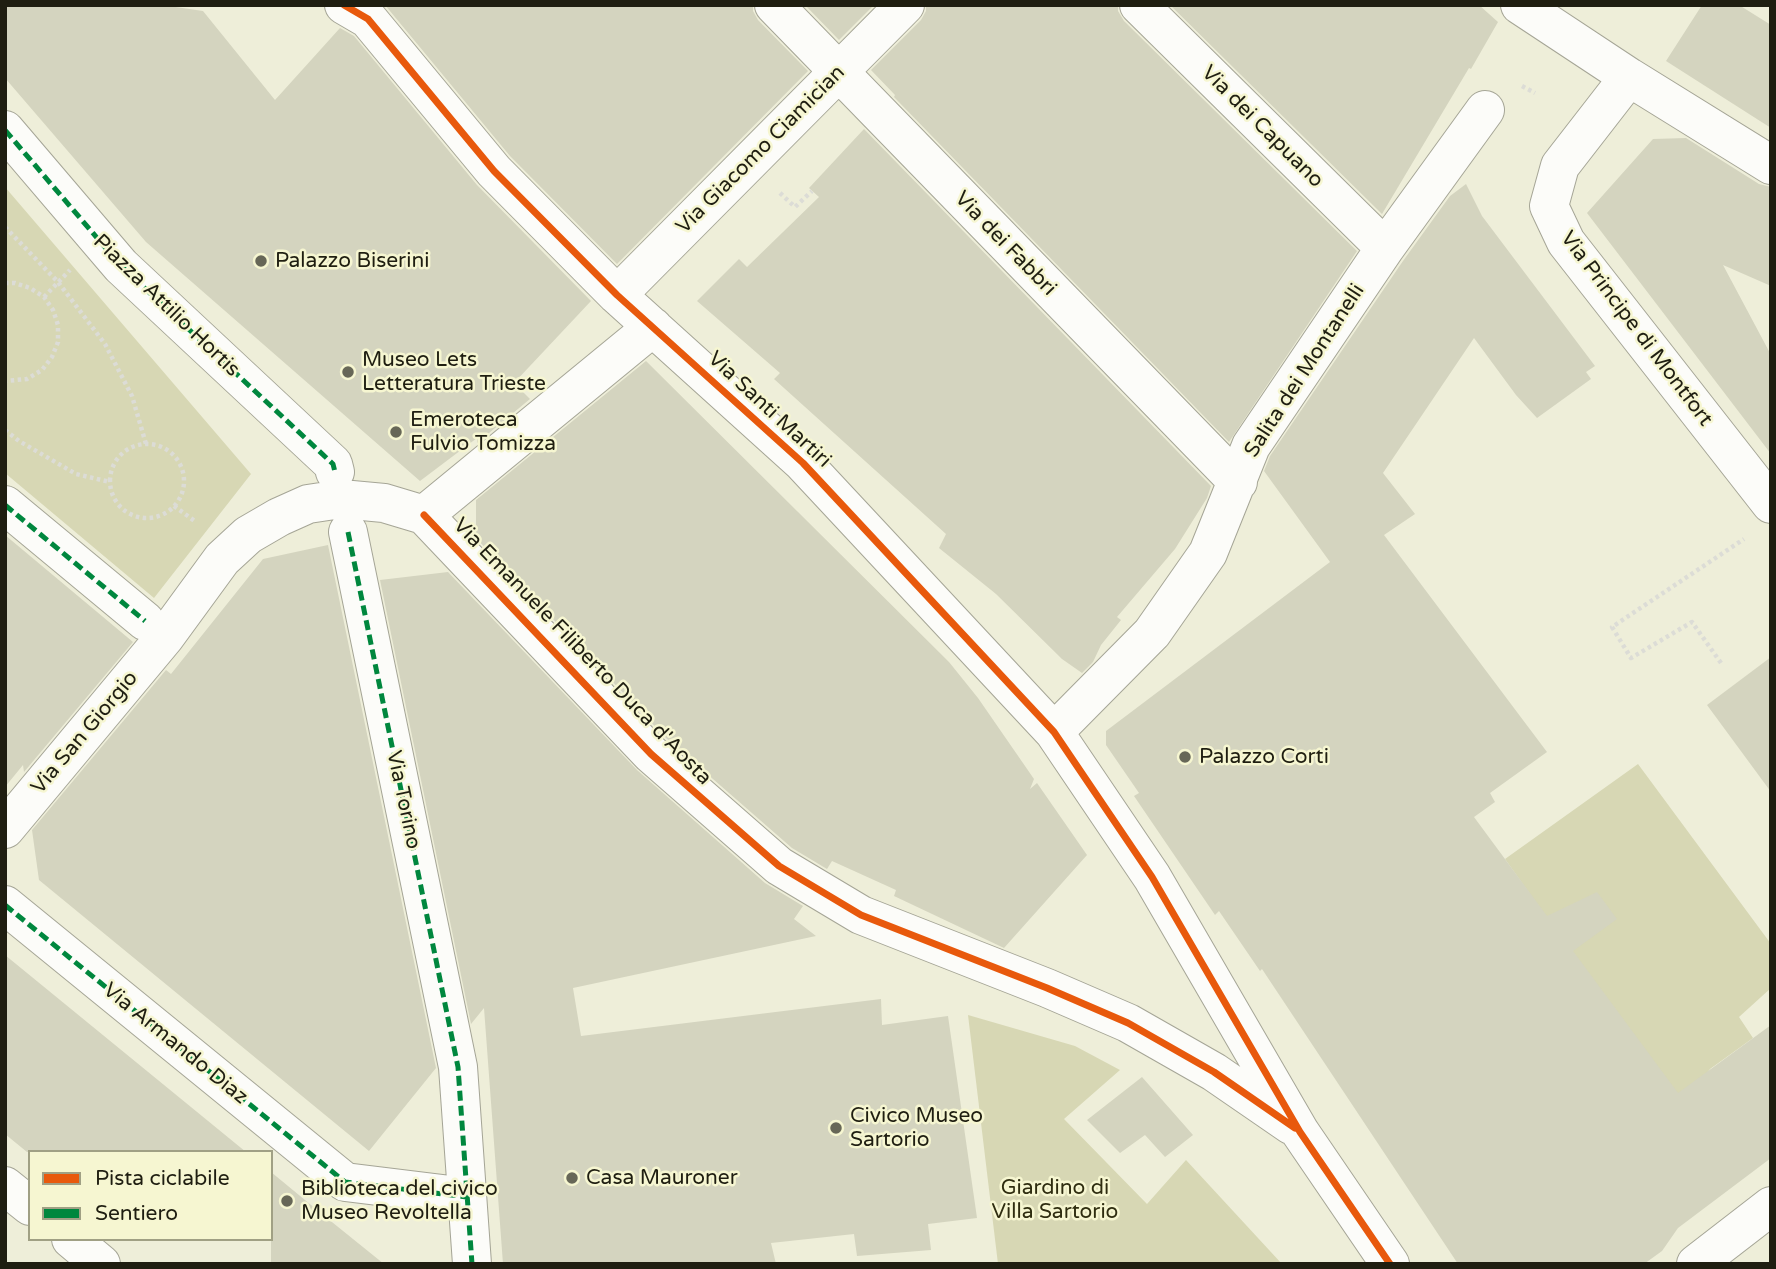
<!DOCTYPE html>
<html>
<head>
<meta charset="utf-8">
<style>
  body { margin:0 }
  #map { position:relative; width:1776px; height:1269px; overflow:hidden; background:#eeeed9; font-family:"Varela Round",sans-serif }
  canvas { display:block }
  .frame { position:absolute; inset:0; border:7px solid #1f1e11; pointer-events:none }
  .legend { position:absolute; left:28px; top:1150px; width:245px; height:91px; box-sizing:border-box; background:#f6f6d1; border:2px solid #a0a084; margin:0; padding:9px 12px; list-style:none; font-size:21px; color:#1f1e11 }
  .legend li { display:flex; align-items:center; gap:14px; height:35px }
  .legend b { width:35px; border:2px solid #a0a084 }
</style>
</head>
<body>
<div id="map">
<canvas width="1776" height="1269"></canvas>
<div class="frame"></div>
<ul class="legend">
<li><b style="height:9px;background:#e8590c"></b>Pista ciclabile</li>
<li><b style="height:9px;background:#00873e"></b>Sentiero</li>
</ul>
</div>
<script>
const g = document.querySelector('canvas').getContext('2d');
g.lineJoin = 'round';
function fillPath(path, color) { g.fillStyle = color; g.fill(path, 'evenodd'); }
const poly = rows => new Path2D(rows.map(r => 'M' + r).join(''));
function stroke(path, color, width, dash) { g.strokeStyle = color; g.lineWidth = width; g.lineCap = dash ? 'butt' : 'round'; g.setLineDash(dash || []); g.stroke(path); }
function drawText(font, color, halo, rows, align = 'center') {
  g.font = font + ' "Varela Round",sans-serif'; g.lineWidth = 5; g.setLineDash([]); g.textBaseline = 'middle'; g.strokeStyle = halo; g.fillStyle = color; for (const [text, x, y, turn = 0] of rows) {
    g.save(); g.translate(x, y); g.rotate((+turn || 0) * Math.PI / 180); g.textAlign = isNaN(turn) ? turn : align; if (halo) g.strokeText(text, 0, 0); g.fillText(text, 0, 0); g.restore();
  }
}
const green = poly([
  [5,187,251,474,154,598,5,473],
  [1638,764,1771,944,1771,988,1739,1017,1753,1038,1710,1069,1681,1107,1505,859],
  [968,1015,1075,1046,1120,1070,1064,1119,1147,1204,1186,1160,1282,1264,998,1264]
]);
const building = poly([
  [5,5,162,5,203,11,275,100,340,28,354,36,477,185,591,301,514,383,530,399,477,443,477,438,420,481,146,242,5,78],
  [385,5,753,5,753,11,758,20,808,71,617,264,510,156],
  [805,5,874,5,839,40],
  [926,5,1118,5,1118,11,1124,21,1357,251,1229,442,894,97,895,95,871,70,921,20,926,11],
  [1170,5,1479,5,1498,22,1471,69,1469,68,1382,214],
  [1702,5,1739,5,1771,25,1771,128,1666,61],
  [864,129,1211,486,1207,498,1175,549,1117,617,1121,620,1101,645,1093,662,1082,673,1062,659,996,594,939,548,946,534,774,379,780,373,697,301,739,259,747,267,819,197,809,188],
  [1686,138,1759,184,1771,187,1771,286,1723,265,1771,355,1771,454,1587,213,1653,139],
  [1466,184,1482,216,1595,366,1586,372,1591,379,1537,418,1516,395,1474,338,1383,473,1415,514,1384,535,1547,752,1490,793,1495,802,1474,817,1547,916,1597,892,1617,919,1573,951,1678,1093,1771,1025,1771,1158,1678,1228,1662,1251,1644,1264,1458,1264,1262,969,1260,971,1219,911,1215,915,1134,796,1139,793,1106,745,1106,731,1330,562,1264,471,1270,456,1403,261,1450,196],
  [646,361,949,662,978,698,1034,779,1030,789,1037,783,1087,855,1004,948,894,896,896,890,832,861,827,869,792,848,666,738,476,538,476,500],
  [5,535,133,642,24,772,23,765,5,787],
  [328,545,436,1068,369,1151,39,880,32,830,166,670,171,674,263,559],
  [448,572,637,770,765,883,803,906,794,919,816,936,573,988,581,1036,881,999,882,1025,948,1016,977,1218,928,1224,931,1250,857,1256,854,1234,771,1243,776,1264,503,1264,484,1008,471,1024,380,580],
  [1771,657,1771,792,1707,705],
  [5,955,246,1152,27,1152,5,1134],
  [1142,1077,1193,1135,1165,1157,1145,1135,1120,1153,1087,1120],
  [271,1172,322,1214,384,1264,271,1264]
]);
const path = poly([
  [1522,86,1535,93],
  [780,193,795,207,812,191],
  [5,227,58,282,105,344,132,396,146,444],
  [5,283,15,283,30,288,44,297,53,310,58,325,58,342,52,357,42,370,27,379,5,381],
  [44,297,70,270],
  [5,430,19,441,76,474,110,482],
  '110 481a37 37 0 1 1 74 0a37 37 0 1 1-74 0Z',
  [174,506,196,522],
  [1721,663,1692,622,1631,658,1612,627,1744,539]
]);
const street = poly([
  [344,5,368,19,494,171,617,295,803,463,1054,732,1152,877,1300,1132,1390,1264],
  [774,5,1238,482],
  [1139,5,1385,248],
  [1520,5,1629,77,1771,165],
  [1629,77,1560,166,1549,206,1566,242,1771,504],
  [5,130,121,266,333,464,335,472],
  [617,295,905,5],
  [5,505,145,621],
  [424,515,651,754,779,866,861,915,1047,988,1128,1023,1214,1072,1291,1125],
  [424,515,653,327],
  [348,532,458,1067,472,1264],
  [1054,732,1152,633,1208,553,1251,446,1385,248,1485,110],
  [5,829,165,637,222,559,248,535,279,517,308,504,341,499,384,503,424,515],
  [5,905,345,1182,467,1197],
  [5,1186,30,1206],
  [71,1239,101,1264],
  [1696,1264,1771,1206]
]);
const quiet = poly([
  [5,130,121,266,333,464,335,472],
  [5,505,145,621],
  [348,532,458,1067,472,1264],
  [5,905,345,1182,467,1197]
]);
const cycleway = poly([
  [344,5,368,19,494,171,617,295,803,463,1054,732,1152,877,1300,1132,1390,1264],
  [424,515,651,754,779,866,861,915,1047,988,1128,1023,1214,1072,1295,1128]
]);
const markers = [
  [261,261,7,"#676757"],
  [348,372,7,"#676757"],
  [396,432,7,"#676757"],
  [1185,757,7,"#676757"],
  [836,1128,7,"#676757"],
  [572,1178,7,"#676757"],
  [287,1201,7,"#676757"]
];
const streetNames = [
  ["Via dei Capuano",1262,127,45],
  ["Via Giacomo Ciamician",761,150,-45],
  ["Via dei Fabbri",1005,244,46],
  ["Piazza Attilio Hortis",166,306,44],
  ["Via Principe di Montfort",1636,329,53],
  ["Salita dei Montanelli",1305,371,-57],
  ["Via Santi Martiri",769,410,43],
  ["Via Emanuele Filiberto Duca d'Aosta",582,652,46],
  ["Via San Giorgio",85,733,-50],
  ["Via Torino",403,800,78],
  ["Via Armando Diaz",175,1044,39]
];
const poiNames = [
  ["Palazzo Biserini",275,261],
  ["Museo Lets",362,360],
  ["Letteratura Trieste",362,384],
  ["Emeroteca",410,420],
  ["Fulvio Tomizza",410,444],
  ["Palazzo Corti",1199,757],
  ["Civico Museo",850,1116],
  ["Sartorio",850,1140],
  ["Casa Mauroner",586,1178],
  ["Biblioteca del civico",301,1189],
  ["Museo Revoltella",301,1213]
];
const parkNames = [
  ["Giardino di",1055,1188],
  ["Villa Sartorio",1055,1212]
];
fillPath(green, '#d7d7b4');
fillPath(building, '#d4d4bf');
stroke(street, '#a5a596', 40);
stroke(path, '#dcdcd6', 4.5, [3.5, 3.5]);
stroke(street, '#fcfcf9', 38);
stroke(quiet, '#00873e', 5, [10, 5]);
stroke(cycleway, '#e8590c', 7);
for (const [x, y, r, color] of markers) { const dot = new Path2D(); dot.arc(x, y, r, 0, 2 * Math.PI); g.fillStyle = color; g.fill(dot); stroke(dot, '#f6f6d1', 2.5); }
drawText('21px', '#1f1e11', '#f6f6d1', streetNames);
drawText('21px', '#1f1e11', '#f6f6d1', poiNames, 'left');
drawText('21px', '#2f2d10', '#f6f6d1', parkNames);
</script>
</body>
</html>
